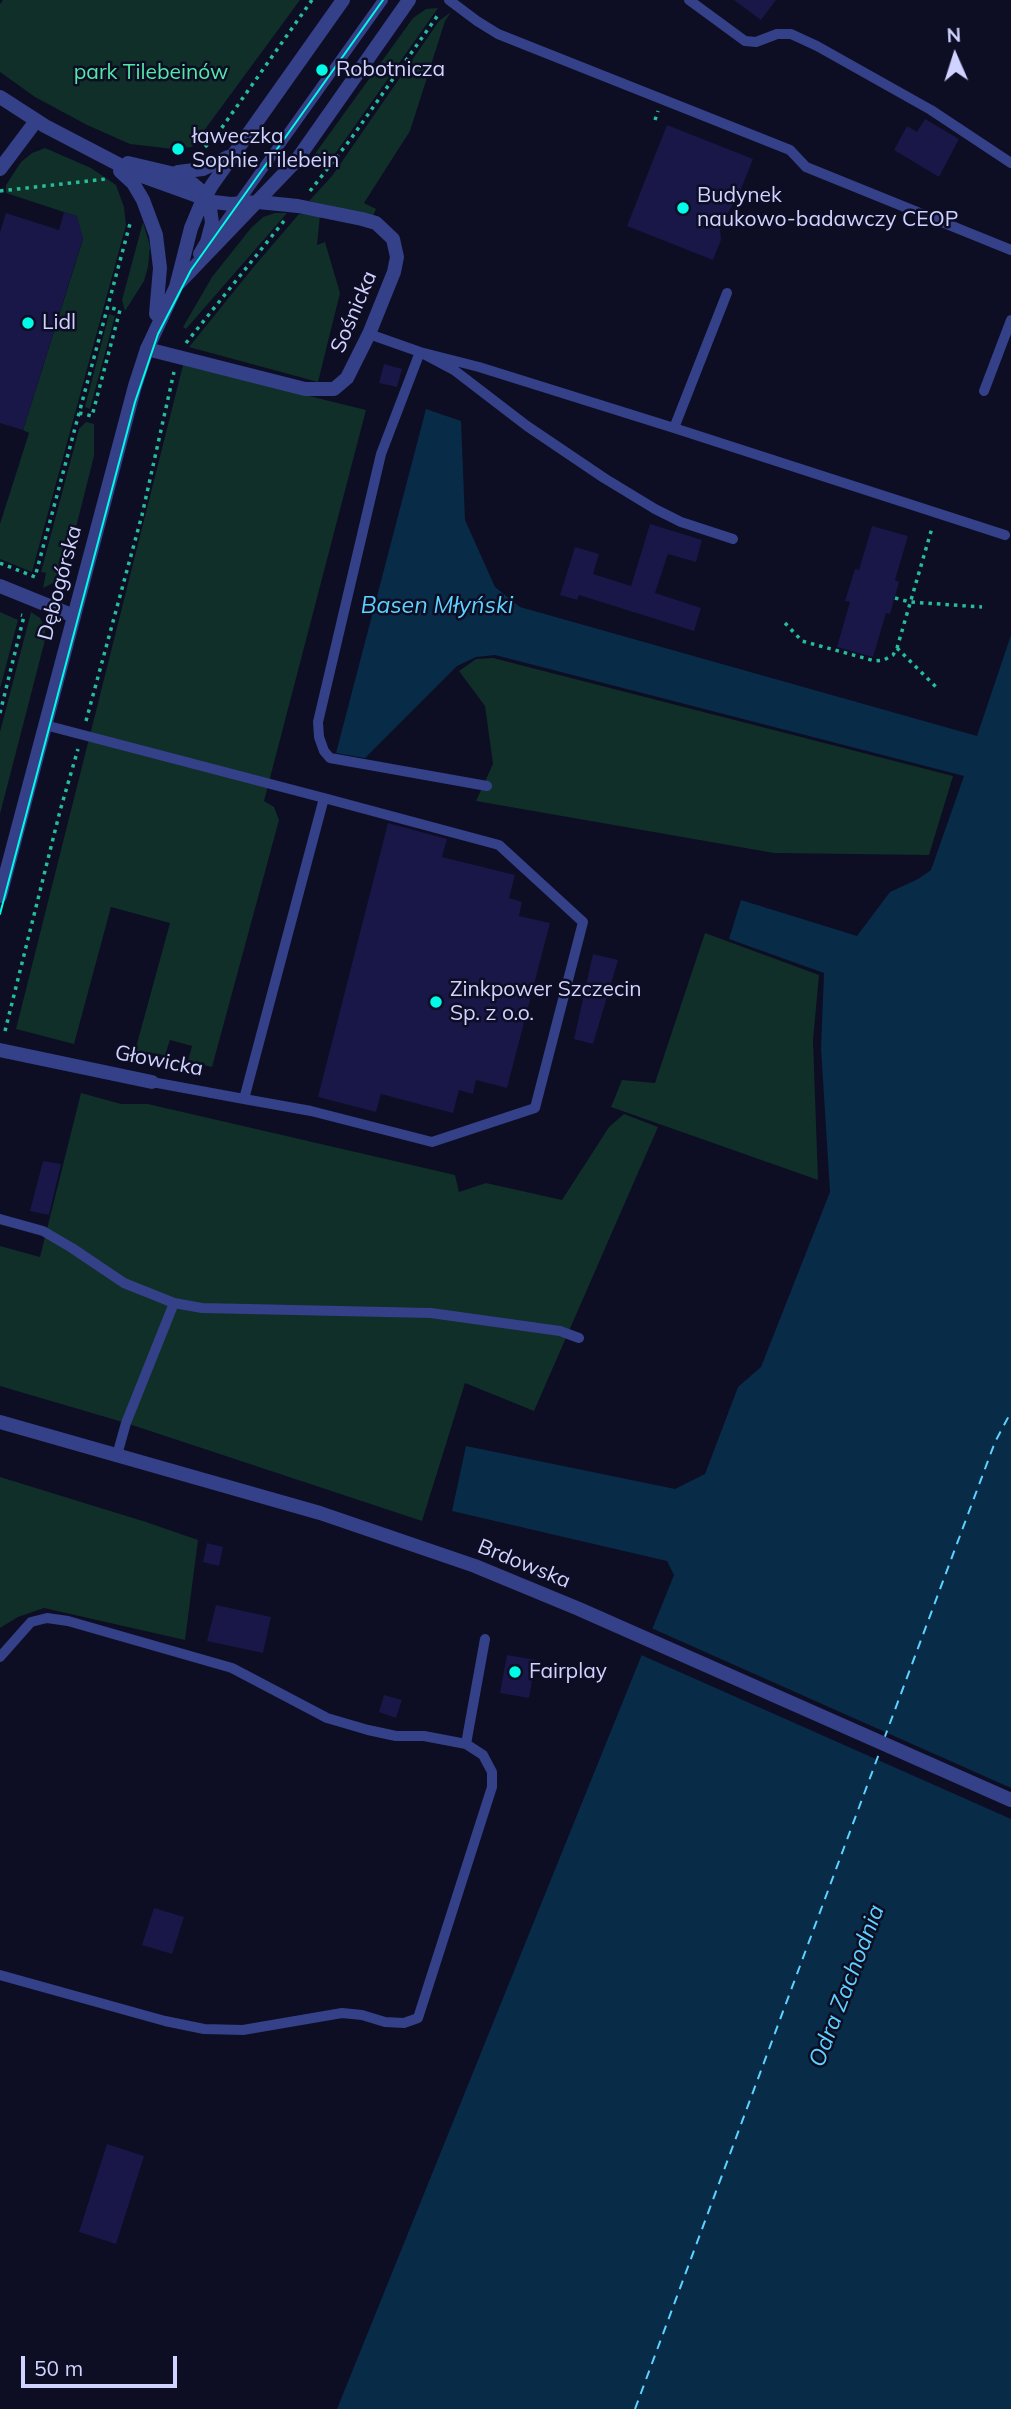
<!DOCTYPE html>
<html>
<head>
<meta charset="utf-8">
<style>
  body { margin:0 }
  #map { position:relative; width:1011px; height:2409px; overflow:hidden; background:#0d0d24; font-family:Mulish,sans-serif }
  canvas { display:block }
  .north { position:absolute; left:920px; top:21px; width:70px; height:70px; -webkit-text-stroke:5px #0d0d24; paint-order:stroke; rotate:357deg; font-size:19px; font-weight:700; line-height:28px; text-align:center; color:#d0d3ff }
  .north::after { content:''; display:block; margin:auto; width:24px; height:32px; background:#d0d3ff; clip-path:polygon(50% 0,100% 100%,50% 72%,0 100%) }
  .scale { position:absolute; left:21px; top:2356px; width:156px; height:32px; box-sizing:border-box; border:4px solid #d0d3ff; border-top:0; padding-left:9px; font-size:21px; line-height:24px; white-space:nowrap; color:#d0d3ff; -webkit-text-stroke:5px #0d0d24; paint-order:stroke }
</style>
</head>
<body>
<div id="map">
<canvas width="1011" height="2409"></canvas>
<div class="north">N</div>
<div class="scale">50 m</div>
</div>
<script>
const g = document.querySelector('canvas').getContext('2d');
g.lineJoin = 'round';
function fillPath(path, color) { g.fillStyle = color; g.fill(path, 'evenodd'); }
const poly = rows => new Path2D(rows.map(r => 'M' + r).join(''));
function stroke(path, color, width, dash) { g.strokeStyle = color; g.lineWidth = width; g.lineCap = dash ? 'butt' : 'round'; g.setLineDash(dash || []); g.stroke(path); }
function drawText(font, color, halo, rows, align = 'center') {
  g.font = font + ' Mulish,sans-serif'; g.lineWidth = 5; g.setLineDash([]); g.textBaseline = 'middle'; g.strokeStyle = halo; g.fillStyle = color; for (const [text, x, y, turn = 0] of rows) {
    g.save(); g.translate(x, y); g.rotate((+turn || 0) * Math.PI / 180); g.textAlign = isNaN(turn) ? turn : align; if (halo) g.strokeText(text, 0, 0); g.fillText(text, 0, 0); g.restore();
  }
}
const green = poly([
  [3,0,300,0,192,147,173,149,130,144,87,125,35,97,0,72,0,4],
  [438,8,335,154,327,163,321,164,312,158,413,18,426,9],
  [451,12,445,21,410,131,364,203,376,209,373,216,309,201,332,176,439,21],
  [45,148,91,168,116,185,124,207,126,225,32,572,0,559,0,524,29,433,23,430,83,239,76,216,6,193,6,185,21,162,32,153],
  [275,213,287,213,186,329,183,327,212,277,251,228,263,217],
  [299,214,320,215,317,245,325,242,340,293,318,382,189,347,256,264],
  [143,222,150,246,148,267,144,281,125,311,122,300],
  [109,314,115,316,90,409,85,407],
  [183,365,366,410,264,801,274,807,279,820,212,1067,188,1061,192,1046,170,1040,165,1055,135,1051,170,923,111,907,74,1044,16,1029],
  [86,422,94,424,94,456,70,551,61,574,55,582,43,588,46,573,41,572,79,429],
  [0,612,18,620,0,689],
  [31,612,40,618,45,628,45,640,0,814,0,732],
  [493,658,953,776,929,855,774,853,476,801,493,764,485,706,459,671,476,659],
  [705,933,819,975,813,1040,818,1180,611,1107,622,1080,655,1083],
  [81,1093,121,1104,148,1104,455,1175,459,1192,486,1183,562,1200,609,1127,624,1114,658,1127,534,1411,465,1383,422,1521,126,1423,0,1386,0,1246,40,1257],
  [0,1477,146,1522,198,1540,185,1640,44,1608,18,1617,0,1628]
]);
const water = poly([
  [426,409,461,421,465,520,495,587,520,607,977,736,1011,635,1011,2409,337,2409,674,1575,667,1561,452,1511,466,1446,675,1489,705,1474,738,1387,761,1367,830,1192,821,1048,824,973,729,939,741,900,857,936,890,892,918,879,931,870,964,776,495,655,476,657,457,666,365,758,336,753]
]);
const pier = poly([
  [649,1627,1011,1788,1011,1819,639,1654]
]);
const ferry = poly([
  [884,1739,995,1442,1011,1412],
  [635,2409,880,1751]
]);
const building = poly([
  [734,0,776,0,761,20],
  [925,119,959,139,939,177,894,150,907,126,917,132],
  [667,125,753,159,741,189,720,228,721,240,713,260,627,226],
  [64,212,77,216,83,238,23,430,0,423,0,232,6,213,59,230],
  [384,364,402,369,397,387,379,383],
  [650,524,702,540,696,562,668,554,655,593,701,608,694,631,579,595,577,600,560,595,575,547,599,554,593,574,631,586],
  [872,526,908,536,895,580,899,582,890,614,886,613,873,657,837,647,850,602,845,601,855,569,859,570],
  [388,823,447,839,442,857,515,875,509,898,522,902,519,916,550,923,507,1088,476,1080,473,1094,459,1090,453,1113,381,1094,376,1112,318,1097],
  [593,954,618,960,593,1044,574,1039],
  [43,1161,61,1164,49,1215,30,1211],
  [207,1543,223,1547,219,1566,203,1562],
  [216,1605,271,1617,263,1653,207,1641],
  [507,1655,536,1660,529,1698,500,1693],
  [384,1695,402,1700,396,1718,379,1712],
  [154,1908,184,1917,172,1954,142,1945],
  [107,2144,144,2156,116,2244,79,2232]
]);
const path = poly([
  [655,120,658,111],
  [205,147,216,136,312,0],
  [0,191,106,179],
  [310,191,350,140,438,15],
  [186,343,284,221],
  [79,413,92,416,120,310,107,307],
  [0,563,35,577,131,220],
  [895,598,910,602,982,607],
  [785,623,802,641,875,661,884,660,893,655,897,648,932,528],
  [897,648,936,687],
  [0,713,24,616,21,615],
  [86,721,142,515,174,372],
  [5,1031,60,811,78,749]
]);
const service = poly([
  [449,0,477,21,498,34,790,150,806,167,1011,250],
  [689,0,745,41,756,42,777,34,791,34,817,46,931,110,1011,163],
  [209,244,383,0],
  [369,334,420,352,454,370,527,426,604,478,655,509,681,522,733,539],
  [984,391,1011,320],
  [674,428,727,293],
  [45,725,324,798],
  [487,786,330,758,324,751,319,737,318,722,381,454,420,352,479,367,674,428,1005,535],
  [152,1082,244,1099,311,1111,432,1142,535,1108,583,922,499,845,324,798,244,1099],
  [0,1219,43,1231,72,1248,124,1283,174,1303,202,1308,431,1313,560,1331,579,1338],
  [117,1455,126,1423,174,1303],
  [0,1657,31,1622,47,1618,68,1621,232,1668,327,1718,368,1730,396,1736,424,1736,466,1744,483,1755,492,1772,492,1787,418,2018,404,2023,385,2022,362,2015,342,2013,243,2030,204,2029,165,2021,0,1975],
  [466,1744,485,1639]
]);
const minor = poly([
  [0,169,36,121],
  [147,349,305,389,334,389,347,378,369,334,394,272,397,257,393,239,376,223,362,219,298,206,258,202],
  [0,586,74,616],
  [0,1050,152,1082],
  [0,1422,320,1513,475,1566,579,1609,1011,1800]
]);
const tertiary = poly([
  [0,97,45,126,139,175,214,202,231,204,258,202],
  [128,163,179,175,188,180,200,190,210,208,212,223,207,242,200,254],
  [120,171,133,183,143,200,156,235,160,268,156,314],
  [178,172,203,169,228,157],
  [179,283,296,161,409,0],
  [0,896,135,386,147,349,176,287,191,228,201,204,212,185,343,0]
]);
const tram = poly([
  [0,914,135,402,158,334,191,270,383,0]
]);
const markers = [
  [322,70,7,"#00fbe6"],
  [178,149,7,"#00fbe6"],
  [683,208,7,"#00fbe6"],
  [28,323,7,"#00fbe6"],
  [436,1002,7,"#00fbe6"],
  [515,1672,7,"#00fbe6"]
];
const poiNames = [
  ["Robotnicza",336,70],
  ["ławeczka",192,137],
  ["Sophie Tilebein",192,161],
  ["Budynek",697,196],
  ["naukowo-badawczy CEOP",697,220],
  ["Lidl",42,323],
  ["Zinkpower Szczecin",450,990],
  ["Sp. z o.o.",450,1014],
  ["Fairplay",529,1672]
];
const parkNames = [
  ["park Tilebeinów",151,73]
];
const streetNames = [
  ["Sośnicka",354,312,-67],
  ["Dębogórska",60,583,-75],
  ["Głowicka",159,1061,11],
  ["Brdowska",524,1564,22]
];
const waterNames = [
  ["Basen Młyński",437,606],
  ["Odra Zachodnia",847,1986,-69]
];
fillPath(green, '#0f2f28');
fillPath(water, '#082b48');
fillPath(pier, '#0d0d24');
stroke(ferry, '#5ed2ff', 2, [9, 7]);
fillPath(building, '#181747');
stroke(path, '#26bd99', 3.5, [3.5, 5]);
stroke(service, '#344087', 10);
stroke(minor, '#344087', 14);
stroke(tertiary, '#344087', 14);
stroke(tram, '#00fbe6', 2);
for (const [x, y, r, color] of markers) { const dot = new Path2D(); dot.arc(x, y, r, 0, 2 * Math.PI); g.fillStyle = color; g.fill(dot); stroke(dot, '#0d0d24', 2.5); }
drawText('21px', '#d0d3ff', '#0d0d24', poiNames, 'left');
drawText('21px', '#53e8a8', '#0d0d24', parkNames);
drawText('21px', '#d0d3ff', '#0d0d24', streetNames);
drawText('italic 23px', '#5ed2ff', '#0d0d24', waterNames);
</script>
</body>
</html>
